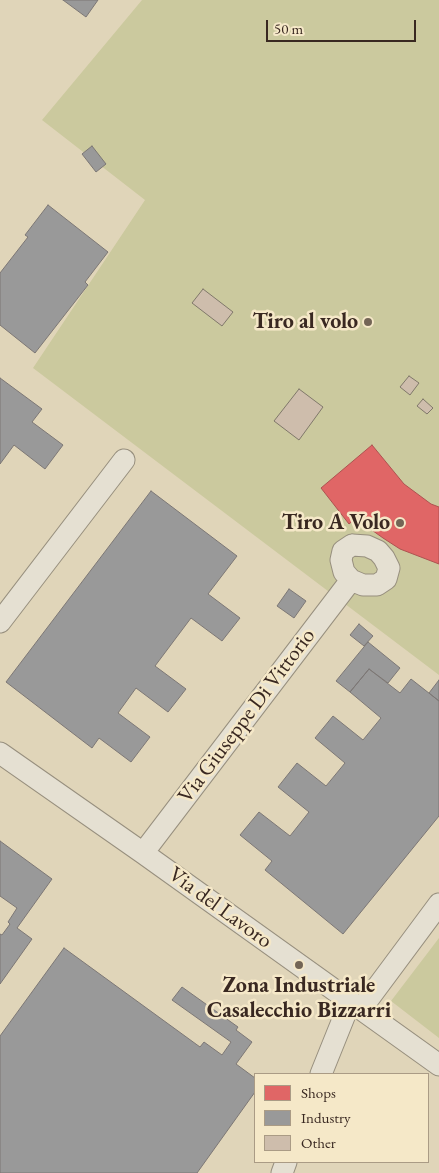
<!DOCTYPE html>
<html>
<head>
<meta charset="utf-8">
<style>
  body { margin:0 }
  #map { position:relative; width:439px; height:1173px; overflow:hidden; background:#e0d5b9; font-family:"EB Garamond",serif }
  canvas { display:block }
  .legend { position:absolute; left:254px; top:1073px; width:175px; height:90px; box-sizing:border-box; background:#f5e8c8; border:1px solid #aa9b85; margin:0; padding:6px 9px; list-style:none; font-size:15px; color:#392821 }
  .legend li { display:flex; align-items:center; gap:10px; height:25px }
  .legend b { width:25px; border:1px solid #aa9b85 }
  .scale { position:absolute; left:266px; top:20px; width:150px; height:22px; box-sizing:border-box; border:2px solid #392821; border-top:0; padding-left:6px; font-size:15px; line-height:18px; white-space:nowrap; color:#392821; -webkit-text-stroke:4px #f5e8c8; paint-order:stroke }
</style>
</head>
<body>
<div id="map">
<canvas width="439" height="1173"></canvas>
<ul class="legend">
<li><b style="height:14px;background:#e06666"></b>Shops</li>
<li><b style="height:14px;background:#999"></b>Industry</li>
<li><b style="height:14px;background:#cebdac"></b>Other</li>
</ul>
<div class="scale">50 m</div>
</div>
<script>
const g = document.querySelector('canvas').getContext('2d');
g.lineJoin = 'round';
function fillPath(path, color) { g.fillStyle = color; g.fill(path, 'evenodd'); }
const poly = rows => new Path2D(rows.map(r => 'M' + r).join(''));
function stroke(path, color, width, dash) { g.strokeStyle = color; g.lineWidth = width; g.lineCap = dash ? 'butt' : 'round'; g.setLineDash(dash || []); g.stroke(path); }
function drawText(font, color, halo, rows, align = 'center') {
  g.font = font + ' "EB Garamond",serif'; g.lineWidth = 5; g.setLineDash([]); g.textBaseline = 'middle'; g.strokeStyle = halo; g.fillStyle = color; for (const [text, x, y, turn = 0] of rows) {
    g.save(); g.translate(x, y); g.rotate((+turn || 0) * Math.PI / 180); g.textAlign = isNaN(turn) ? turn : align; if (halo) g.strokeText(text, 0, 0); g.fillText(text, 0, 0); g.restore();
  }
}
const green = poly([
  [142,0,439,0,439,675,33,368,145,200,42,120],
  [439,938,439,1038,391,1001]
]);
const shops = poly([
  [372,445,404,484,431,504,439,507,439,564,400,549,383,538,369,528,360,515,349,524,321,488,372,445]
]);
const industry = poly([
  [63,0,98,0,86,17,63,0],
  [92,146,106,164,96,172,82,154,92,146],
  [48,205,108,252,85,282,88,285,35,353,0,325,0,273,28,237,25,235,48,205],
  [0,378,42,409,32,422,63,445,45,469,14,445,0,464,0,378],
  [151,491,237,556,208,594,240,618,222,641,191,618,155,666,186,689,168,712,136,688,118,713,150,737,131,762,99,738,92,748,6,682,151,491],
  [289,589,306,601,294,618,277,606,289,589],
  [359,624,373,636,364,646,350,635,359,624],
  [368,642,400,668,388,683,369,669,350,692,336,681,368,642],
  [369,669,400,693,411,679,439,701,439,816,343,934,265,870,272,861,240,835,259,812,290,836,309,812,278,787,297,763,326,786,345,763,315,738,333,716,363,740,381,718,350,692,369,669],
  [439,680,439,701,429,693,439,680],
  [0,841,52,879,17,928,32,939,0,984,0,934,2,935,10,924,8,922,17,908,0,896,0,841],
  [64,948,200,1047,204,1042,222,1055,231,1042,172,1000,182,987,238,1027,236,1030,252,1042,236,1064,255,1078,255,1092,197,1173,0,1173,0,1036,64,948]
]);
const building = poly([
  [203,289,233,312,222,326,192,303,203,289],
  [409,376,419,383,410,395,400,387,409,376],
  [299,389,323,407,299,440,274,421,299,389],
  [423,399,433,408,427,414,417,406,423,399]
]);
const minor = poly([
  [352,545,367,546,378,551,384,558,389,568,386,579,377,585,363,585,351,580,344,572,341,560,343,551,352,545],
  [0,622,124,460],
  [0,753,143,853,439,1065],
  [143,853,351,580],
  [361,1009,439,904],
  [321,1074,350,1002],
  [282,1173,286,1162]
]);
const markers = [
  [368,322,5,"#736556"],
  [400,523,5,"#736556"],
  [299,965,5,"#736556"]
];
const poiNames = [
  ["Tiro al volo",358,322],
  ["Tiro A Volo",390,523],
  ["Zona Industriale",299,986,"center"],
  ["Casalecchio Bizzarri",299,1011,"center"]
];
const streetNames = [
  ["Via Giuseppe Di Vittorio",247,716,-53],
  ["Via del Lavoro",220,908,36]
];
fillPath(green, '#cbc99e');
fillPath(shops, '#e06666');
stroke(shops, '#ae5351', 1);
fillPath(industry, '#999');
stroke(industry, '#7c7775', 1);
fillPath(building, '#cebdac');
stroke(building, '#80786a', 1);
stroke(minor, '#978f7e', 23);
stroke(minor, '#e5e0d2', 21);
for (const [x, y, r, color] of markers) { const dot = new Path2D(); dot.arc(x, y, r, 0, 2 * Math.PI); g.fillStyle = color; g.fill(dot); stroke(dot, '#f5e8c8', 2); }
drawText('bold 22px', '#392821', '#f5e8c8', poiNames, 'right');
drawText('22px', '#392821', '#f5e8c8', streetNames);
</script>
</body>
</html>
